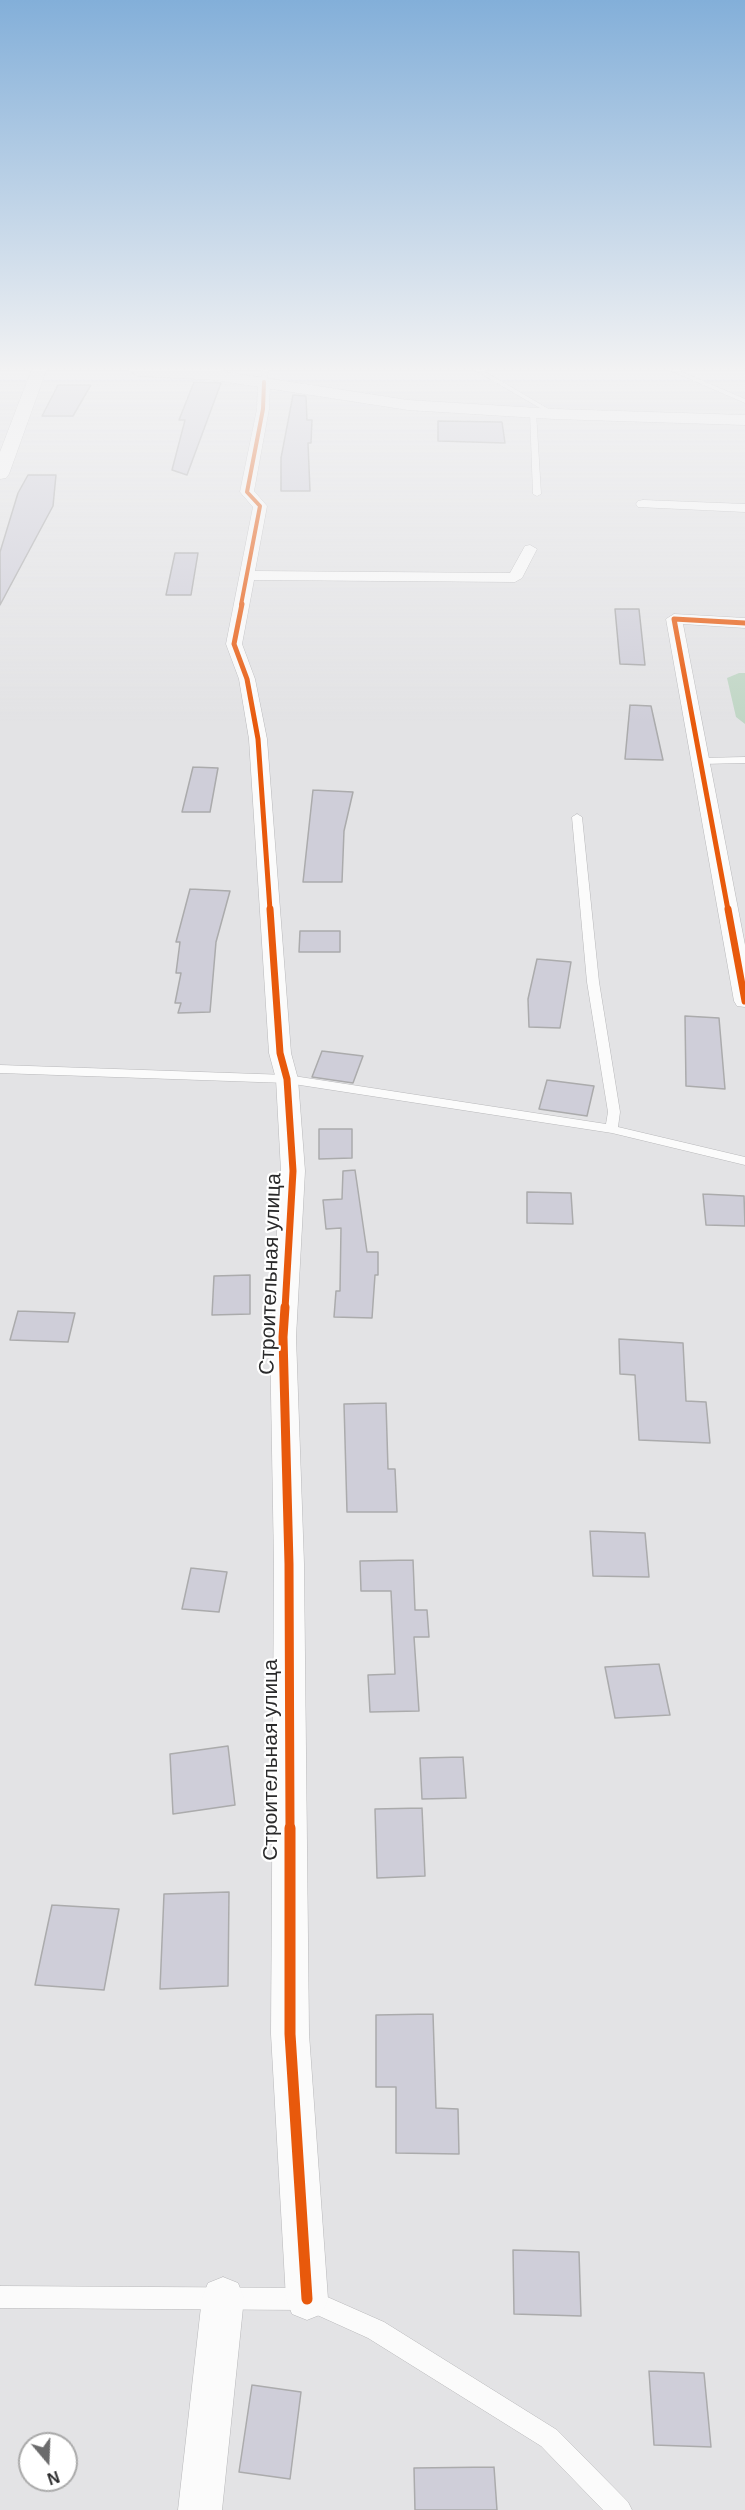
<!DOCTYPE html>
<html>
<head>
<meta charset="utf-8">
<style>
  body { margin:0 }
  #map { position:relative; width:745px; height:2510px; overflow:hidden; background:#e3e3e5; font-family:Helvetica,sans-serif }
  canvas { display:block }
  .north { position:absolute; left:18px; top:2432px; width:60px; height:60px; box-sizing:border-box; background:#fff; border:2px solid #aaa; border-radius:50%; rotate:161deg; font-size:16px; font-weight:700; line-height:24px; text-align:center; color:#2a2a2b }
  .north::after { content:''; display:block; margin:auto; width:21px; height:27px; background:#6b6b6c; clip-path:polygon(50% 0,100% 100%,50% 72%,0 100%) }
</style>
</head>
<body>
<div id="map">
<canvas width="745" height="2510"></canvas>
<div class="north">N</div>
</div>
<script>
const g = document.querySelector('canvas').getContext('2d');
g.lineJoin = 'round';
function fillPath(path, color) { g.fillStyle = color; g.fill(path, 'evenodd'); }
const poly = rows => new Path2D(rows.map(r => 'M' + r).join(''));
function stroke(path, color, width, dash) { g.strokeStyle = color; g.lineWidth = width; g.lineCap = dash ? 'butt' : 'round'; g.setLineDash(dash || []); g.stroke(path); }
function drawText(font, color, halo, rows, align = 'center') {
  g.font = font + ' Helvetica,sans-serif'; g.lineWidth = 4.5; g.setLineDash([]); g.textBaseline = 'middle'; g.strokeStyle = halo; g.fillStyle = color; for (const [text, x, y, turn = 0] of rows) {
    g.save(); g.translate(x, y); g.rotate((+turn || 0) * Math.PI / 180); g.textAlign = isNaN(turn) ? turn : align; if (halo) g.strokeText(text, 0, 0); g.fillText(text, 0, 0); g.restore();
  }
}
const green = poly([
  [739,673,745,673,745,724,736,717,727,678]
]);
const building = poly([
  [194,382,221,383,187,475,172,470,185,420,179,420,194,382],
  [58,385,91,385,73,416,42,416,58,385],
  [293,395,306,396,307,420,312,420,311,443,308,443,310,491,281,491,281,458,293,395],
  [438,421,502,422,505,443,438,441,438,421],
  [28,475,56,475,53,506,0,605,0,552,18,493,28,475],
  [175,553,198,553,191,595,166,595,175,553],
  [615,609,639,609,645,665,620,664,615,609],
  [630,705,651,706,663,760,625,759,630,705],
  [193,767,218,768,210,812,182,812,193,767],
  [313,790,353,792,344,831,342,882,303,882,313,790],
  [190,889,230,891,216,942,210,1012,178,1013,181,1003,175,1003,181,973,176,973,180,942,176,942,190,889],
  [300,931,340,931,340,952,299,952,300,931],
  [537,959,571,962,560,1028,529,1027,528,999,537,959],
  [685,1016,719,1018,725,1089,686,1086,685,1016],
  [322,1051,363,1056,353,1083,312,1077,322,1051],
  [547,1080,594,1086,587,1116,539,1109,547,1080],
  [319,1129,352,1129,352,1158,319,1159,319,1129],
  [355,1170,367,1252,378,1252,378,1275,375,1275,372,1318,334,1317,336,1291,340,1291,341,1228,326,1229,323,1200,342,1199,343,1171,355,1170],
  [527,1192,571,1193,573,1224,527,1223,527,1192],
  [703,1194,744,1196,745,1226,706,1225,703,1194],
  [250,1275,250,1314,212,1315,214,1276,250,1275],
  [18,1311,75,1313,68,1342,10,1340,18,1311],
  [619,1339,683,1343,686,1401,706,1402,710,1443,639,1440,635,1375,620,1374,619,1339],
  [386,1403,388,1469,395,1469,397,1512,347,1512,344,1404,386,1403],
  [590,1531,645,1533,649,1577,593,1576,590,1531],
  [413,1560,415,1610,427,1610,429,1637,414,1637,419,1711,370,1712,368,1675,395,1674,391,1591,361,1591,360,1561,413,1560],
  [191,1568,227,1572,219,1612,182,1609,191,1568],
  [659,1664,670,1715,615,1718,605,1667,659,1664],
  [228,1746,235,1805,173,1814,170,1754,228,1746],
  [463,1757,466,1798,422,1799,420,1758,463,1757],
  [422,1808,425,1876,377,1878,375,1809,422,1808],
  [229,1892,228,1986,160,1989,164,1894,229,1892],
  [52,1905,119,1909,104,1990,35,1985,52,1905],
  [433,2014,436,2108,458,2109,459,2154,396,2153,396,2087,376,2087,376,2015,433,2014],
  [513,2250,579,2252,581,2316,514,2314,513,2250],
  [649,2371,704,2373,711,2447,654,2445,649,2371],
  [252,2385,301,2392,290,2479,239,2472,252,2385],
  [494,2467,497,2510,415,2510,414,2468,494,2467]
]);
const service = poly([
  [262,371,268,371,266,383,261,382,262,371],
  [476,371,484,371,557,414,552,415,476,371],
  [671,371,680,371,745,399,745,403,671,371],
  [533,410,536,412,541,494,537,496,533,494,530,412,533,410],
  [745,757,745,763,701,764,696,761,701,758,745,757],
  [577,814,582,817,599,982,620,1112,618,1127,745,1157,745,1165,612,1133,287,1083,0,1073,0,1065,287,1075,606,1124,608,1112,587,982,572,817,577,814],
  [0,2286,307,2288,384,2322,557,2430,628,2502,632,2510,603,2510,541,2446,368,2338,306,2310,0,2308,0,2286]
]);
const minor = poly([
  [264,378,270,382,269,409,254,491,267,506,255,571,510,573,525,546,530,545,537,549,522,578,515,582,254,580,242,644,255,679,267,739,291,1053,298,1079,305,1171,296,1337,304,1564,309,2034,328,2299,322,2314,307,2320,292,2314,286,2299,271,2034,274,1564,270,1337,281,1171,276,1079,269,1053,249,739,239,679,226,644,253,507,240,492,257,409,258,382,264,378],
  [643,500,745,504,745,512,638,507,636,504,638,501,643,500],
  [674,614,745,618,745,628,683,624,745,945,745,1007,737,1006,734,1001,666,619,674,614],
  [223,2277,238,2283,244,2298,222,2510,178,2510,202,2298,208,2283,223,2277]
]);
const secondary = poly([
  [31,371,46,371,9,474,6,478,0,479,0,452,31,371],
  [130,371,220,371,408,400,554,409,745,415,745,425,554,419,408,410,214,380,137,376,130,371]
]);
const cyclewayFar4 = poly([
  [241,605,260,506,247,492,263,409,264,382]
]);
const cyclewayFar3 = poly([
  [242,604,234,644,247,679,258,739,270,910],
  [728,910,674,619,745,623]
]);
const cyclewayFar2 = poly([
  [270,909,280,1053,287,1079,293,1171,285,1309],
  [728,909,745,1001]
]);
const cyclewayFar1 = poly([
  [285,1307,283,1337,289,1564,290,1830]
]);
const cycleway = poly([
  [290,1828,290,2034,307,2299]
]);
const streetNames = [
  ["Строительная улица",271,1274,-88],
  ["Строительная улица",271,1760,-90]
];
fillPath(green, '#c0d6c5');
fillPath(building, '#cfced9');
stroke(building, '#ababac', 1.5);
stroke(service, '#b8b8ba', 1);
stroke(minor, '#b8b8ba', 1);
stroke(secondary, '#b8b8ba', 1);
fillPath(service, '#fbfbfb');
fillPath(minor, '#fbfbfb');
fillPath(secondary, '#fbfbfb');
stroke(cyclewayFar4, '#e8590c', 4);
stroke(cyclewayFar3, '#e8590c', 5);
stroke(cyclewayFar2, '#e8590c', 7);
stroke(cyclewayFar1, '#e8590c', 9);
stroke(cycleway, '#e8590c', 11);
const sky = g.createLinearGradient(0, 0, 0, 723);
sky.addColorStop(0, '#83afd9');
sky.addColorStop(0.51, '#f2f2f3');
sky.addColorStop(1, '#f2f2f300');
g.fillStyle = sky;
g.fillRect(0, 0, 745, 723);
drawText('21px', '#2a2a2b', '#fff', streetNames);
</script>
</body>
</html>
